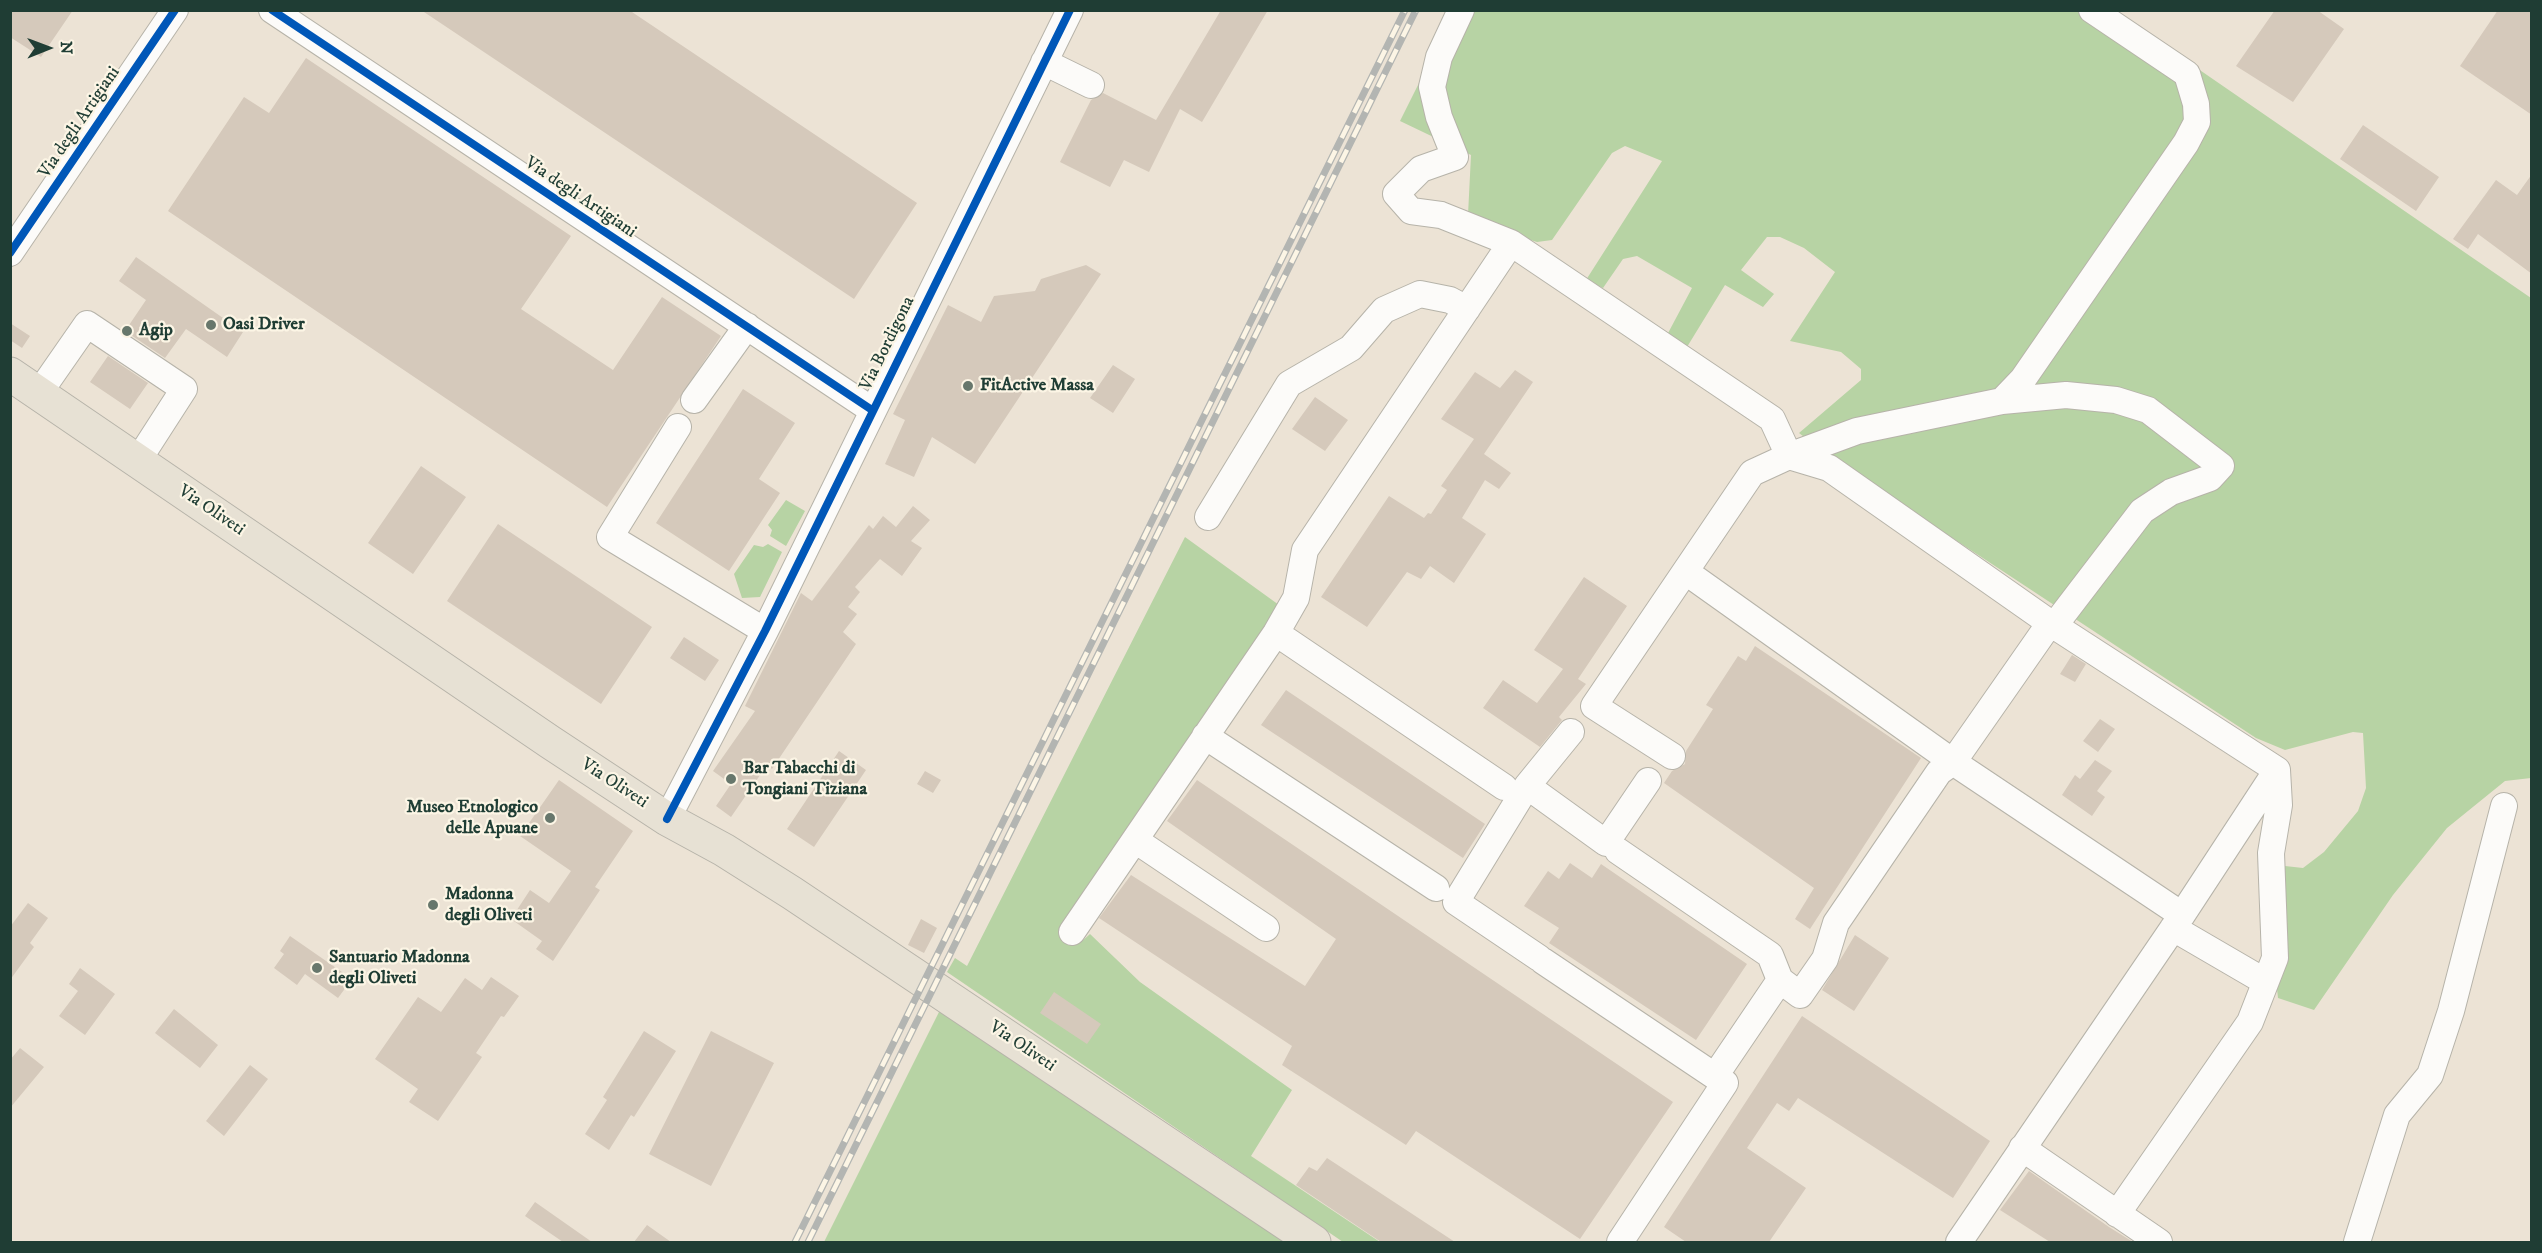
<!DOCTYPE html>
<html>
<head>
<meta charset="utf-8">
<style>
  body { margin:0 }
  #map { position:relative; width:2542px; height:1253px; overflow:hidden; background:#ece3d5; font-family:"IM FELL DW Pica",serif }
  canvas { display:block }
  .frame { position:absolute; inset:0; border:12px solid #1f3d34; pointer-events:none }
  .north { position:absolute; left:18px; top:18px; width:60px; height:60px; -webkit-text-stroke:4px #fcf5e5; paint-order:stroke; rotate:89deg; font-size:16px; font-weight:700; line-height:24px; text-align:center; color:#1f3d34 }
  .north::after { content:''; display:block; margin:auto; width:21px; height:27px; background:#1f3d34; clip-path:polygon(50% 0,100% 100%,50% 72%,0 100%) }
</style>
</head>
<body>
<div id="map">
<canvas width="2542" height="1253"></canvas>
<div class="frame"></div>
<div class="north">N</div>
</div>
<script>
const g = document.querySelector('canvas').getContext('2d');
g.lineJoin = 'round';
function fillPath(path, color) { g.fillStyle = color; g.fill(path, 'evenodd'); }
const poly = rows => new Path2D(rows.map(r => 'M' + r).join(''));
function stroke(path, color, width, dash) { g.strokeStyle = color; g.lineWidth = width; g.lineCap = dash ? 'butt' : 'round'; g.setLineDash(dash || []); g.stroke(path); }
function drawText(font, color, halo, rows, align = 'center') {
  g.font = font + ' "IM FELL DW Pica",serif'; g.lineWidth = 4.5; g.setLineDash([]); g.textBaseline = 'middle'; g.strokeStyle = halo; g.fillStyle = color; for (const [text, x, y, turn = 0] of rows) {
    g.save(); g.translate(x, y); g.rotate((+turn || 0) * Math.PI / 180); g.textAlign = isNaN(turn) ? turn : align; if (halo) g.strokeText(text, 0, 0); g.fillText(text, 0, 0); g.restore();
  }
}
const green = poly([
  [1455,11,2114,11,2531,298,2531,778,2505,781,2447,828,2393,895,2314,1010,2278,998,2277,989,2285,962,2285,866,2303,868,2324,852,2358,811,2366,788,2363,733,2353,732,2285,750,2256,738,1834,460,1799,433,1861,380,1861,369,1841,352,1790,341,1835,272,1804,248,1780,237,1767,237,1741,270,1774,294,1763,307,1725,285,1687,347,1667,335,1692,288,1637,256,1623,259,1603,288,1586,280,1662,161,1625,146,1612,153,1552,240,1537,242,1492,228,1468,215,1471,155,1400,121],
  [786,500,805,511,786,546,770,536,772,530,768,525],
  [1185,537,1279,605,1065,930,1081,942,1090,934,1140,982,1292,1090,1251,1156,1380,1242,1343,1242,947,972,955,958,967,966],
  [768,544,782,552,760,597,742,598,734,574,754,545,763,547],
  [940,1010,1292,1242,824,1242]
]);
const building = poly([
  [10,10,73,10,41,57,10,37],
  [421,10,629,10,917,203,854,299],
  [1221,10,1268,10,1202,122,1180,109,1149,172,1124,160,1110,187,1060,162,1091,100,1103,93,1156,120],
  [2275,10,2317,10,2344,29,2293,102,2236,66],
  [2498,10,2532,10,2532,115,2460,66],
  [306,58,571,236,521,309,613,370,662,297,721,336,607,507,168,211,244,97,269,113],
  [2363,125,2439,177,2416,211,2340,159],
  [2532,174,2532,274,2478,234,2468,249,2453,239,2496,180,2517,195],
  [136,257,243,332,227,357,186,329,165,358,125,331,146,300,119,281],
  [1086,265,1101,274,975,464,932,437,914,477,885,464,905,420,893,414,948,305,981,322,994,296,1035,291,1041,279],
  [10,323,30,336,22,348,10,340],
  [108,356,148,383,130,409,90,382],
  [1113,365,1135,379,1113,413,1090,398],
  [1515,370,1533,382,1484,454,1511,473,1499,489,1485,480,1462,518,1486,534,1454,583,1430,566,1421,579,1407,572,1367,627,1321,597,1389,496,1424,518,1428,513,1431,514,1447,490,1441,486,1474,439,1441,419,1475,372,1500,388],
  [743,389,795,423,759,479,780,493,729,571,656,523],
  [1315,397,1348,420,1325,451,1292,429],
  [421,466,466,497,413,574,368,543],
  [913,506,930,520,911,541,922,548,902,576,880,559,855,587,860,592,848,607,857,614,843,632,856,644,772,769,767,765,731,817,716,806,731,784,713,771,755,711,745,706,801,593,812,601,869,525,873,529,883,516,896,527],
  [498,524,652,627,601,704,447,601],
  [1584,577,1627,606,1578,679,1586,684,1559,717,1562,720,1540,747,1483,708,1503,680,1537,703,1563,669,1534,650],
  [684,637,719,660,705,681,670,658],
  [1755,646,1921,758,1810,929,1795,919,1814,888,1664,783,1672,771,1685,764,1686,751,1713,709,1706,705,1738,656,1746,661],
  [2072,655,2086,664,2075,682,2060,674],
  [1286,690,1485,824,1463,858,1261,725],
  [2100,719,2115,729,2098,752,2083,741],
  [839,751,866,770,814,847,787,829],
  [2095,760,2112,771,2097,791,2105,797,2092,816,2062,795,2075,775,2080,779],
  [925,771,941,780,933,793,917,784],
  [559,780,633,831,595,887,600,890,553,961,536,949,542,941,511,919,530,890,549,903,571,871,520,836],
  [1197,780,1673,1102,1580,1239,1416,1131,1406,1145,1282,1065,1292,1046,1099,918,1131,875,1305,986,1336,939,1167,821],
  [1570,863,1592,878,1601,864,1747,964,1696,1040,1549,943,1559,928,1524,906,1548,871,1559,879],
  [28,903,48,918,30,943,34,947,10,980,10,927],
  [921,919,937,928,924,953,908,945],
  [1855,935,1889,958,1854,1011,1822,990],
  [290,936,352,979,338,998,305,974,297,985,274,968,284,954,280,951],
  [80,968,115,994,85,1035,59,1016,78,991,69,984],
  [491,977,519,996,504,1017,501,1016,476,1053,482,1057,438,1121,409,1102,418,1089,375,1059,418,997,441,1012,465,978,482,990],
  [1054,992,1101,1024,1087,1044,1040,1013],
  [174,1009,218,1045,200,1068,155,1033],
  [1802,1016,1990,1141,1953,1198,1798,1098,1789,1111,1777,1103,1747,1148,1806,1188,1769,1242,1686,1242,1664,1227],
  [644,1031,676,1051,634,1117,631,1115,609,1150,585,1134,607,1100,603,1097],
  [711,1031,774,1063,711,1186,649,1154],
  [20,1048,44,1067,10,1108,10,1060],
  [250,1065,268,1079,224,1136,206,1121],
  [1327,1158,1455,1242,1381,1242,1296,1185,1309,1167,1317,1171],
  [2029,1171,2109,1227,2133,1242,2050,1242,2000,1210],
  [535,1202,592,1242,563,1242,525,1216],
  [647,1225,671,1242,634,1242]
]);
const minor = poly([
  [272,10,872,410],
  [1461,10,1439,57,1432,87,1439,117,1455,157,1421,169,1396,194,1411,211,1441,215,1511,243],
  [1044,62,1091,85],
  [10,253,175,10],
  [39,393,87,324,184,389,137,462],
  [694,400,747,326],
  [2002,401,2023,379,2186,143,2197,122,2196,104,2187,74,2092,10],
  [678,427,610,537,765,631],
  [1789,456,1857,431,2002,401,2066,395,2116,400,2148,410,2221,466,2210,478,2171,492,2142,511,2054,626],
  [1789,456,1829,468,2050,623],
  [1208,517,1289,384,1351,348,1384,310,1420,294,1450,300,1467,309],
  [1686,572,1953,762,2050,623,2277,770,2182,915,1959,1242],
  [1276,633,1504,787],
  [1571,732,1527,786,1606,843,1648,781],
  [1205,736,1436,888],
  [1527,786,1456,902,1539,958],
  [667,819,765,631,1070,10],
  [1135,840,1266,928],
  [1618,851,1770,955,1780,980],
  [2173,928,2264,981],
  [1072,932,1276,633,1296,598,1305,550,1511,243,1772,419,1789,456,1752,473,1594,706,1672,756],
  [1543,961,1725,1083,1620,1242],
  [1715,1076,1780,980,1800,995,1825,959,1836,923,1939,772,1953,762,2182,915],
  [2022,1148,2159,1242],
  [2117,1214,2250,1022,2275,958,2271,853,2279,805,2277,770],
  [2357,1242,2397,1115,2430,1075,2451,1011,2504,806]
]);
const major = poly([
  [10,374,550,742,667,819,724,850,792,893,1314,1242]
]);
const rail = poly([
  [795,1242,1405,10],
  [808,1242,1416,10]
]);
const cycleway = poly([
  [272,10,872,410],
  [10,253,175,10],
  [667,819,765,631,1070,10]
]);
const markers = [
  [211,325,6,"#67776c"],
  [127,331,6,"#67776c"],
  [968,386,6,"#67776c"],
  [731,779,6,"#67776c"],
  [550,818,6,"#67776c"],
  [433,905,6,"#67776c"],
  [317,968,6,"#67776c"]
];
const streetNames = [
  ["Via degli Artigiani",80,123,-56],
  ["Via degli Artigiani",580,198,34],
  ["Via Bordigona",888,344,-64],
  ["Via Oliveti",211,511,34],
  ["Via Oliveti",614,784,33],
  ["Via Oliveti",1022,1047,34]
];
const poiNames = [
  ["Oasi Driver",223,325],
  ["Agip",139,331],
  ["FitActive Massa",980,386],
  ["Bar Tabacchi di",743,769],
  ["Tongiani Tiziana",743,790],
  ["Museo Etnologico",538,808,"right"],
  ["delle Apuane",538,829,"right"],
  ["Madonna",445,895],
  ["degli Oliveti",445,916],
  ["Santuario Madonna",329,958],
  ["degli Oliveti",329,979]
];
fillPath(green, '#b7d3a4');
fillPath(building, '#d5c9bb');
stroke(minor, '#b6b3a9', 28);
stroke(major, '#b6b3a9', 35);
stroke(minor, '#fcfbf9', 26);
stroke(major, '#e7e1d4', 33);
stroke(rail, '#b3b5b2', 7);
stroke(rail, '#fcf5e5', 4.5, [14]);
stroke(cycleway, '#0057b8', 8);
for (const [x, y, r, color] of markers) { const dot = new Path2D(); dot.arc(x, y, r, 0, 2 * Math.PI); g.fillStyle = color; g.fill(dot); stroke(dot, '#fcf5e5', 2); }
drawText('18px', '#1f3d34', '#fcf5e5', streetNames);
drawText('bold 18px', '#1f3d34', '#fcf5e5', poiNames, 'left');
</script>
</body>
</html>
